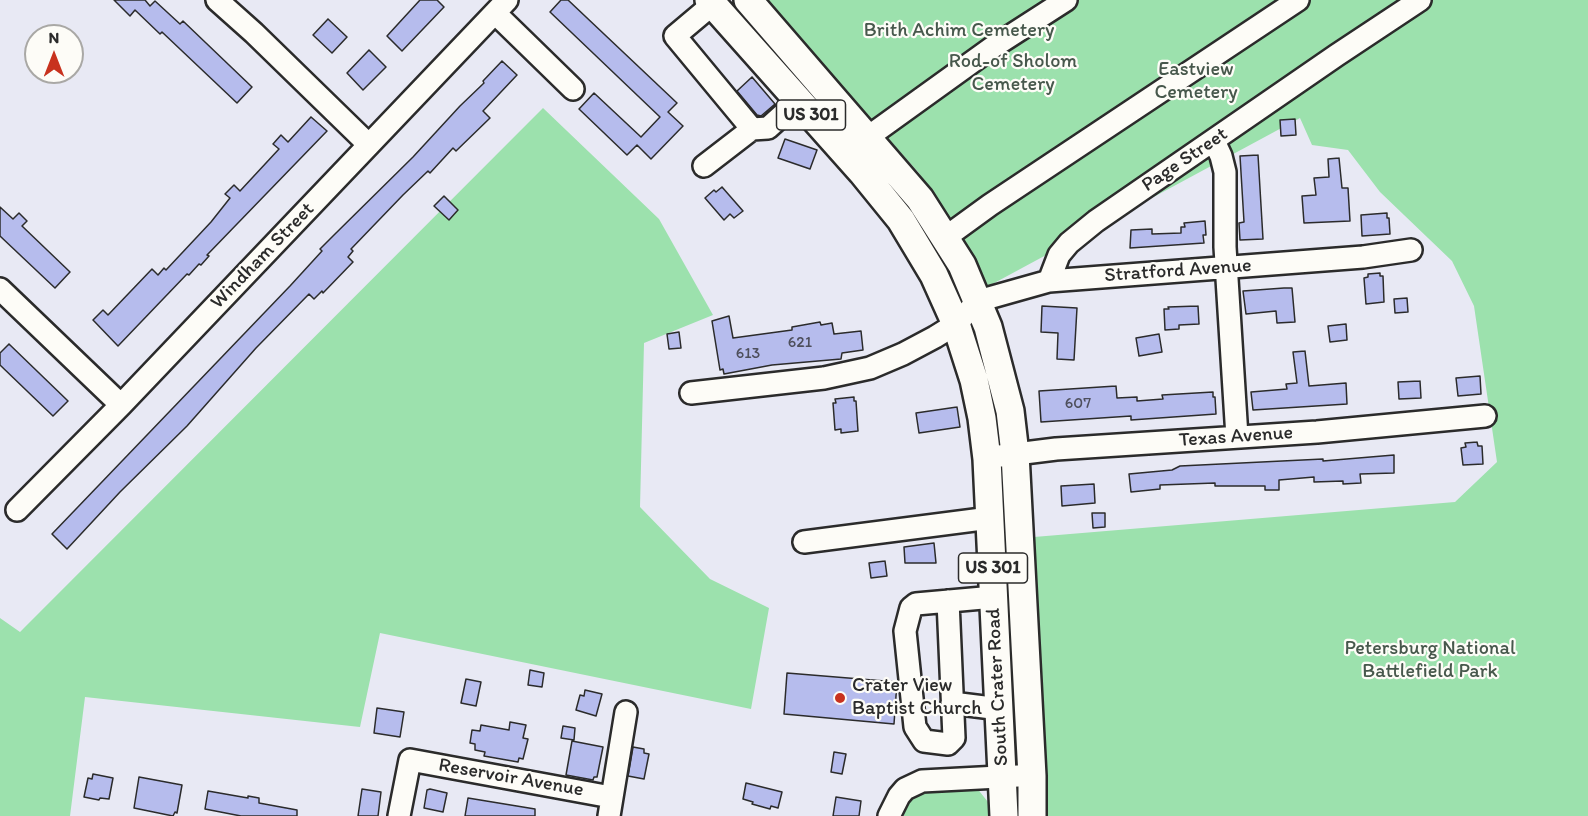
<!DOCTYPE html>
<html>
<head>
<meta charset="utf-8">
<style>
  body { margin:0 }
  #map { position:relative; width:1588px; height:816px; overflow:hidden; background:#e8e9f4; font-family:Itim,sans-serif }
  canvas { display:block }
  .north { position:absolute; left:24px; top:24px; width:60px; height:60px; box-sizing:border-box; background:#fdfcf7; border:2px solid #a9a8a5; border-radius:50%; rotate:0deg; font-size:16px; font-weight:700; line-height:24px; text-align:center; color:#2b2b2b }
  .north::after { content:''; display:block; margin:auto; width:21px; height:27px; background:#c8321e; clip-path:polygon(50% 0,100% 100%,50% 72%,0 100%) }
</style>
</head>
<body>
<div id="map">
<canvas width="1588" height="816"></canvas>
<div class="north">N</div>
</div>
<script>
const g = document.querySelector('canvas').getContext('2d');
g.lineJoin = 'round';
function fillPath(path, color) { g.fillStyle = color; g.fill(path, 'evenodd'); }
const poly = rows => new Path2D(rows.map(r => 'M' + r).join(''));
function stroke(path, color, width, dash) { g.strokeStyle = color; g.lineWidth = width; g.lineCap = dash ? 'butt' : 'round'; g.setLineDash(dash || []); g.stroke(path); }
function drawText(font, color, halo, rows, align = 'center') {
  g.font = font + ' Itim,sans-serif'; g.lineWidth = 4.5; g.setLineDash([]); g.textBaseline = 'middle'; g.strokeStyle = halo; g.fillStyle = color; for (const [text, x, y, turn = 0] of rows) {
    g.save(); g.translate(x, y); g.rotate((+turn || 0) * Math.PI / 180); g.textAlign = isNaN(turn) ? turn : align; if (halo) g.strokeText(text, 0, 0); g.fillText(text, 0, 0); g.restore();
  }
}
const green = poly([
  [768,0,1059,0,875,124,824,74],
  [1072,0,1588,0,1588,816,1046,816,1046,780,1034,537,1455,502,1497,462,1474,306,1452,261,1380,192,1348,150,1312,145,1300,118,985,288,919,173,884,134],
  [543,108,659,219,713,315,644,343,640,507,710,579,769,608,751,709,380,633,360,727,85,697,70,816,0,816,0,618,20,632],
  [976,787,988,802,988,816,904,816,905,792]
]);
const building = poly([
  [114,0,145,0,150,6,155,1,180,24,183,21,252,87,237,103,162,32,160,34,135,10,130,16,114,0],
  [420,0,437,0,444,7,402,51,387,36,420,0],
  [561,0,568,0,677,103,668,112,683,126,651,159,637,145,627,155,579,109,594,93,641,137,660,117,550,12,561,0],
  [328,19,347,37,332,53,313,35,328,19],
  [369,50,386,67,363,90,347,73,369,50],
  [502,61,517,75,483,111,490,118,456,151,453,148,430,173,428,171,403,195,351,249,353,251,348,257,353,262,323,293,322,291,314,299,309,294,256,348,187,426,120,492,67,549,52,534,290,286,322,251,320,249,333,236,413,157,460,106,484,83,483,81,502,61],
  [752,77,775,104,761,116,757,115,737,91,752,77],
  [311,117,327,131,207,255,209,256,201,265,199,264,189,275,187,274,118,346,93,320,103,310,108,315,152,269,158,275,164,268,166,270,211,222,230,198,225,194,234,185,240,191,279,149,273,144,281,135,288,142,311,117],
  [1295,119,1296,135,1281,136,1280,120,1295,119],
  [785,139,817,150,810,169,778,158,785,139],
  [1258,155,1263,239,1240,240,1239,223,1244,222,1240,156,1258,155],
  [1339,158,1342,188,1348,188,1350,221,1304,223,1302,196,1316,195,1314,178,1329,177,1328,159,1339,158],
  [722,187,743,211,734,218,730,214,724,220,705,198,714,190,716,192,722,187],
  [444,196,458,210,449,220,434,206,444,196],
  [0,207,13,219,19,213,27,221,22,226,70,272,55,288,0,236,0,207],
  [1387,213,1387,218,1389,218,1390,234,1362,236,1361,215,1387,213],
  [1205,221,1206,235,1203,235,1204,243,1130,248,1131,230,1152,229,1152,234,1181,233,1181,227,1185,227,1184,223,1205,221],
  [1380,273,1380,276,1383,276,1384,302,1366,304,1364,278,1368,277,1368,274,1380,273],
  [1284,288,1292,288,1295,322,1277,323,1276,311,1246,314,1243,291,1284,288],
  [1407,298,1408,312,1395,313,1394,299,1407,298],
  [1042,306,1077,308,1074,360,1057,359,1058,333,1041,332,1042,306],
  [1198,306,1199,324,1179,325,1179,329,1165,330,1164,309,1169,309,1168,307,1198,306],
  [729,316,733,338,792,330,792,327,820,322,821,325,832,323,834,334,861,331,863,350,842,353,841,359,772,365,724,374,723,369,720,370,712,321,729,316],
  [1346,324,1347,340,1330,342,1328,326,1346,324],
  [679,332,681,348,669,349,667,334,679,332],
  [1159,334,1162,352,1139,356,1136,338,1159,334],
  [9,344,68,401,53,416,0,365,0,353,9,344],
  [1305,351,1309,386,1346,383,1347,404,1253,410,1251,392,1287,389,1286,384,1297,383,1293,352,1305,351],
  [1480,376,1481,394,1458,396,1456,378,1480,376],
  [1420,381,1421,398,1399,399,1398,382,1420,381],
  [1116,386,1117,398,1137,397,1137,401,1163,399,1162,395,1213,392,1213,397,1215,397,1216,414,1131,420,1131,416,1041,422,1039,391,1116,386],
  [854,397,854,401,856,401,858,431,841,433,841,429,835,430,833,403,836,403,835,399,854,397],
  [957,407,960,427,919,433,916,413,957,407],
  [1477,442,1478,446,1482,446,1483,464,1463,465,1461,448,1466,447,1465,443,1477,442],
  [1394,455,1394,473,1360,474,1361,483,1343,484,1343,481,1314,482,1314,477,1279,480,1279,490,1265,490,1265,486,1215,486,1215,483,1160,485,1160,489,1131,492,1129,474,1172,470,1180,466,1323,459,1323,461,1394,455],
  [1094,484,1095,503,1062,506,1061,486,1094,484],
  [1092,513,1105,513,1105,527,1093,528,1092,513],
  [934,543,936,563,905,563,904,547,934,543],
  [885,561,887,576,871,578,869,563,885,561],
  [530,670,544,673,542,687,528,685,530,670],
  [787,673,897,682,894,724,784,714,787,673],
  [466,679,481,682,476,706,461,703,466,679],
  [585,690,602,694,596,716,576,710,580,695,584,696,585,690],
  [377,708,404,712,400,737,374,733,377,708],
  [510,722,526,725,523,738,528,739,523,759,519,758,518,762,484,756,485,752,475,750,475,744,470,743,472,730,480,731,481,725,509,730,510,722],
  [563,726,575,728,574,740,561,738,563,726],
  [572,741,603,747,597,777,594,777,593,780,566,775,572,741],
  [633,747,644,749,644,753,649,754,644,779,628,776,633,747],
  [834,752,846,754,842,774,831,772,834,752],
  [93,774,113,778,109,799,100,798,99,800,84,797,88,778,92,779,93,774],
  [139,777,182,785,177,813,175,812,173,816,134,808,139,777],
  [746,783,782,792,778,808,771,806,770,809,752,804,753,802,743,799,746,783],
  [362,789,381,792,378,816,358,816,362,789],
  [430,789,447,793,443,812,424,808,427,790,430,789],
  [208,791,248,798,248,796,259,798,259,803,297,810,297,816,241,816,205,809,208,791],
  [836,797,861,801,859,816,833,816,836,797],
  [468,798,535,809,535,816,465,816,468,798]
]);
const minor = poly([
  [217,0,254,33,369,145],
  [713,4,675,36,752,129],
  [495,13,573,89],
  [868,137,993,47,1066,0],
  [1214,141,1221,156,1225,172,1225,247,1237,437],
  [704,166,752,129,768,128,799,100],
  [946,237,990,205,1298,0],
  [1049,281,1059,255,1069,243,1096,221,1337,55,1420,0],
  [0,289,121,405],
  [691,393,824,378,870,368,903,354,935,337,956,324,978,301,1049,281,1363,257,1411,250],
  [1000,456,1056,449,1317,432,1485,416],
  [17,510,121,405,507,0],
  [804,542,990,518],
  [948,601,954,738,948,744,924,741,915,727,905,631,911,608,916,604,994,597],
  [952,703,1000,709],
  [399,816,410,760,611,797],
  [609,816,626,712],
  [889,816,899,796,905,789,922,781,1018,776]
]);
const major = poly([
  [709,0,862,172,901,220,934,275,956,324,974,380,982,418,987,459,1004,816],
  [748,0,920,199,962,265,988,327,1010,411,1015,454,1032,776,1032,816]
]);
const markers = [
  [840,698,6,"#c8321e"]
];
const numberNames = [
  ["621",800,343],
  ["613",748,354],
  ["607",1078,404]
];
const shields = [
  [811,115,69],
  [993,568,69]
];
const shieldNames = [
  ["US 301",811,115],
  ["US 301",993,568]
];
const parkNames = [
  ["Brith Achim Cemetery",959,31],
  ["Rod-of Sholom",1013,62],
  ["Cemetery",1013,85],
  ["Eastview",1196,70],
  ["Cemetery",1196,93],
  ["Petersburg National",1430,649],
  ["Battlefield Park",1430,672]
];
const streetNames = [
  ["Page Street",1185,160,-34],
  ["Windham Street",263,256,-46],
  ["Stratford Avenue",1178,271,-4],
  ["Texas Avenue",1236,437,-4],
  ["South Crater Road",998,687,-93],
  ["Reservoir Avenue",511,778,10]
];
const poiNames = [
  ["Crater View",852,686],
  ["Baptist Church",852,709]
];
fillPath(green, '#9ce1ad');
fillPath(building, '#b6bced');
stroke(building, '#2b2b2b', 1.5);
stroke(minor, '#2b2b2b', 26);
stroke(major, '#2b2b2b', 32);
stroke(minor, '#fdfcf7', 21);
stroke(major, '#fdfcf7', 27);
for (const [x, y, r, color] of markers) { const dot = new Path2D(); dot.arc(x, y, r, 0, 2 * Math.PI); g.fillStyle = color; g.fill(dot); stroke(dot, '#fdfcf7', 2); }
drawText('16px', '#4e4f5c', null, numberNames);
for (const [x, y, w] of shields) { const box = new Path2D(); box.roundRect(x - w / 2, y - 15, w, 30, 4.5); g.fillStyle = '#fdfcf7'; g.fill(box); stroke(box, '#2b2b2b', 1.5); }
drawText('bold 18px', '#2b2b2b', null, shieldNames);
drawText('20px', '#47584c', '#fdfcf7', parkNames);
drawText('20px', '#2b2b2b', '#fdfcf7', streetNames);
drawText('20px', '#2b2b2b', '#fdfcf7', poiNames, 'left');
</script>
</body>
</html>
